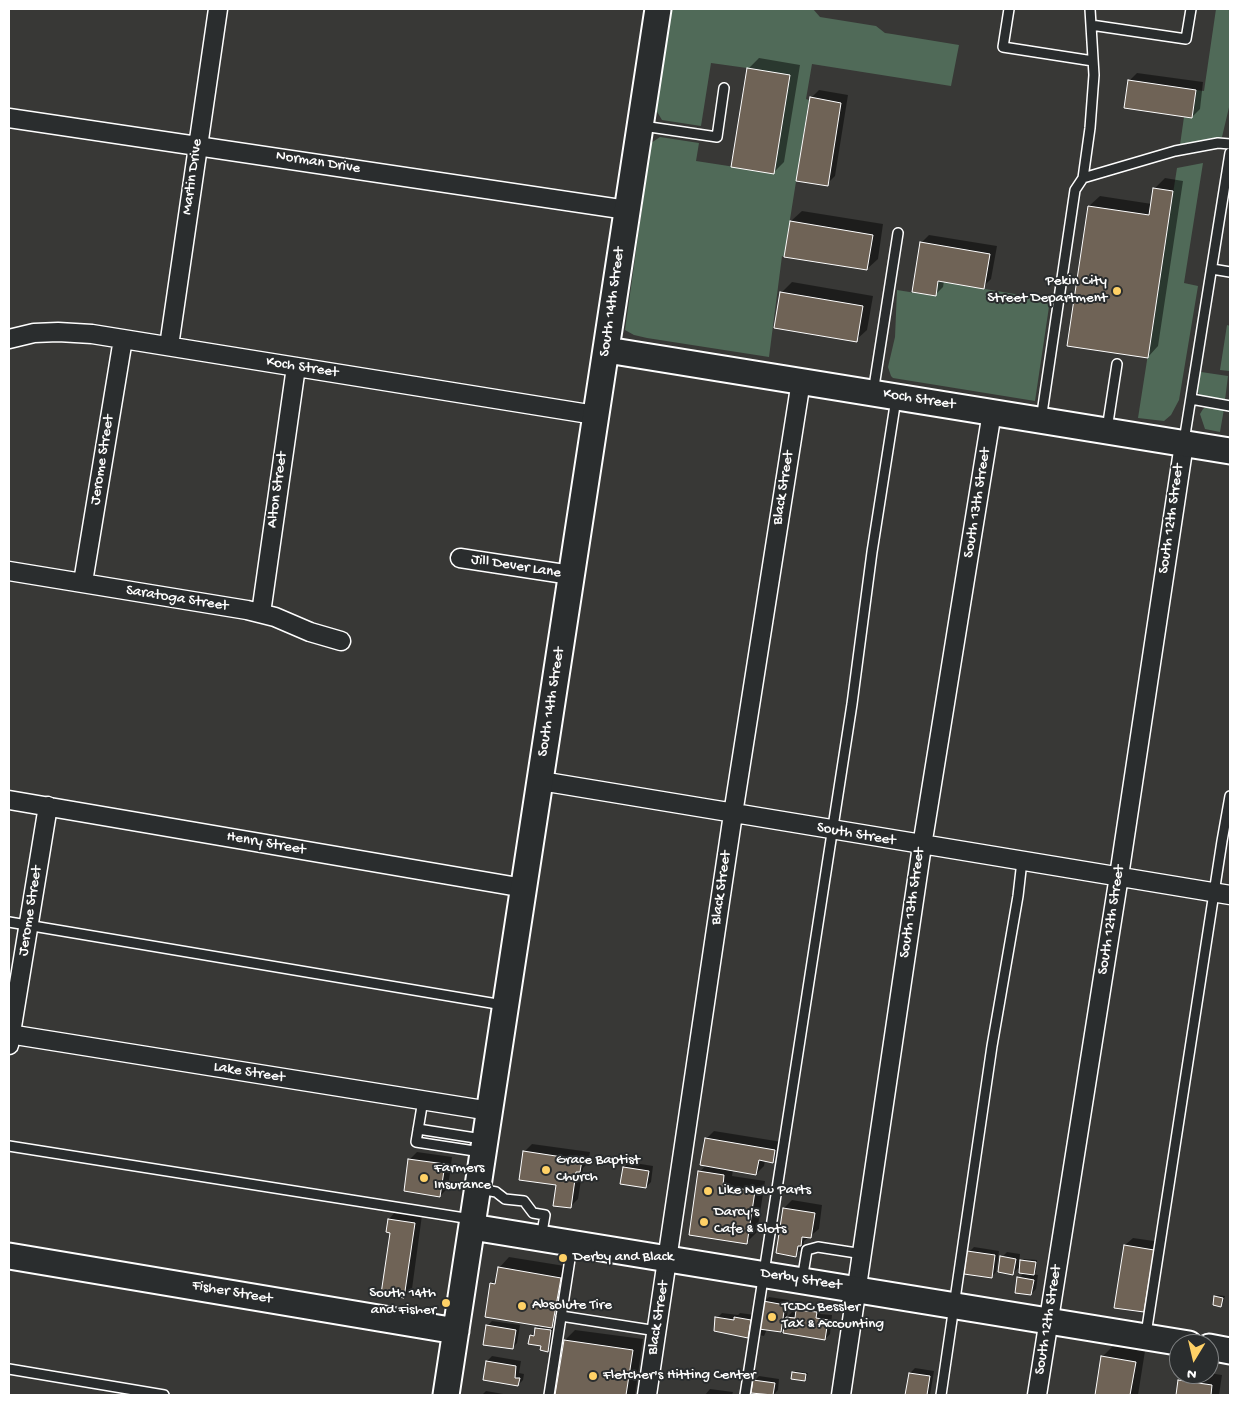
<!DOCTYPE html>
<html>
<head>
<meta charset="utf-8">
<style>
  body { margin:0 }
  #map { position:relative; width:1239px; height:1404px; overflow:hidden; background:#383836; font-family:"Gochi Hand",sans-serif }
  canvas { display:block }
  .frame { position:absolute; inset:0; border:10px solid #fff; pointer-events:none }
  .north { position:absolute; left:1169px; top:1334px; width:50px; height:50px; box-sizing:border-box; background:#2a2d2e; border:1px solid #7f8182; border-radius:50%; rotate:189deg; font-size:14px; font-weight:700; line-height:20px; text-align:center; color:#fff }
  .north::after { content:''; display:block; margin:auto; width:18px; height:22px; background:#ffd166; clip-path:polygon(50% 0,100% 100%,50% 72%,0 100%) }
</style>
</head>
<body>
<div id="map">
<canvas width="1239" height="1404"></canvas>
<div class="frame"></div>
<div class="north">N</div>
</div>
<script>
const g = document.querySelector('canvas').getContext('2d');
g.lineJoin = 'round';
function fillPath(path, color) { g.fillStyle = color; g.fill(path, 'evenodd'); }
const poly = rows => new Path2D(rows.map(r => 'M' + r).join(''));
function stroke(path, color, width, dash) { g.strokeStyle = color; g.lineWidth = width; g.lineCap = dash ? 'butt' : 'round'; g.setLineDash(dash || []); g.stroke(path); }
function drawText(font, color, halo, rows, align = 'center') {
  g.font = font + ' "Gochi Hand",sans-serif'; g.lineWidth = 4; g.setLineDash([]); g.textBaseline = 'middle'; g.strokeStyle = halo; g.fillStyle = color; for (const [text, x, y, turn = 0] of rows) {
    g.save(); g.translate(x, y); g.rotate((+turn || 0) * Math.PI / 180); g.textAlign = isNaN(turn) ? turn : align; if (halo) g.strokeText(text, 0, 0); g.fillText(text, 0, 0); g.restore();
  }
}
const green = poly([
  [672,9,813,9,820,17,876,26,885,33,892,34,959,45,951,86,812,64,806,99,809,100,784,257,782,256,769,357,647,338,634,335,625,330,651,143,660,137,699,143,696,161,774,173,747,68,711,63,701,126,662,120,656,110],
  [1216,9,1230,9,1230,103,1222,137,1180,145,1184,117,1192,118,1196,90,1204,91],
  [1203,163,1184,283,1198,286,1179,400,1171,415,1164,421,1138,418,1177,168],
  [938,281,1050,300,1035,401,893,378,891,376,888,367,895,337,897,290,935,296],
  [1227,325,1230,326,1229,371,1220,370],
  [1201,372,1228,376,1225,400,1200,396,1198,392],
  [1207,406,1224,409,1220,432,1205,429,1200,414,1203,409]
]);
const shadow = poly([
  [759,58,800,65,784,162,774,172,748,69],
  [1137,73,1203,82,1200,109,1192,117,1129,81],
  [819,90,848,95,835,176,827,184,811,98],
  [1165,178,1183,181,1158,346,1148,357,1089,206,1100,196,1152,204,1154,189],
  [802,211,883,224,878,259,867,269,791,221],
  [929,235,997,246,991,279,983,287,944,281,943,287,935,295,921,243],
  [792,282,873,296,867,330,856,340,781,293],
  [714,1131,782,1142,780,1154,773,1162,765,1160,764,1166,756,1174,733,1170,732,1176,765,1181,757,1232,746,1243,700,1172,706,1165,706,1139],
  [532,1144,590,1152,588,1163,583,1168,578,1199,570,1207,558,1184,524,1152],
  [417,1152,452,1157,448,1188,440,1196,410,1159],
  [629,1162,653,1166,651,1182,646,1187,624,1167],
  [792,1200,822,1205,819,1229,804,1241,803,1248,795,1255,777,1252,784,1208],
  [396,1211,422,1215,412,1289,404,1296,389,1219],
  [1133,1238,1161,1242,1151,1303,1143,1311,1125,1245],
  [974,1247,999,1251,996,1272,991,1277,969,1252],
  [1007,1252,1020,1254,1019,1264,1024,1259,1037,1260,1036,1272,1033,1274,1038,1275,1036,1289,1031,1294,1019,1278,1024,1273,1021,1266,1013,1273,1002,1257],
  [509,1257,571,1267,563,1317,554,1325,556,1326,552,1345,547,1350,531,1336,539,1325,491,1284,497,1278,499,1268],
  [1218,1295,1225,1296,1223,1303,1221,1306,1215,1297],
  [769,1297,789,1300,787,1317,792,1312,797,1313,797,1310,802,1305,821,1308,820,1314,832,1315,830,1334,825,1339,785,1326,780,1331,767,1329,764,1336,759,1335,762,1328,764,1302],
  [722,1313,738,1315,740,1313,755,1315,753,1332,748,1337,717,1318],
  [492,1321,520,1325,517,1343,512,1348,487,1326],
  [575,1330,643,1339,635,1395,557,1395,565,1340],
  [1113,1346,1145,1351,1138,1395,1096,1395,1102,1357],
  [492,1356,521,1361,519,1373,524,1374,523,1380,518,1385,487,1361],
  [915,1368,934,1371,930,1395,907,1395,910,1373],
  [796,1371,808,1373,807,1377,805,1379,793,1373],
  [1209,1373,1222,1375,1219,1395,1177,1395,1179,1380,1186,1374],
  [759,1376,779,1379,778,1390,773,1395,752,1392,754,1381],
  [710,1389,733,1392,732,1395,705,1395],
  [486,1391,509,1395,482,1395]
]);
const building = poly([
  [747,68,790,75,774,174,731,167,747,68],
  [1128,80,1196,90,1192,118,1124,108,1128,80],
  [810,97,841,103,828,186,796,181,810,97],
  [1153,188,1173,191,1148,358,1067,346,1088,206,1149,215,1153,188],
  [790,221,873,235,867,270,784,257,790,221],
  [920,242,990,254,984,289,938,281,936,296,912,292,920,242],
  [780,292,863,306,857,342,774,328,780,292],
  [705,1138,775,1150,773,1163,759,1160,756,1175,700,1165,705,1138],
  [523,1151,582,1160,580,1172,576,1172,571,1208,553,1206,556,1185,519,1180,523,1151],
  [408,1159,445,1164,440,1197,404,1191,408,1159],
  [623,1167,649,1171,646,1188,620,1184,623,1167],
  [698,1171,724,1175,723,1186,755,1191,747,1244,689,1235,698,1171],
  [783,1208,815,1213,811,1238,802,1237,801,1246,798,1246,796,1257,776,1253,783,1208],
  [388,1219,415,1223,404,1298,381,1294,390,1233,386,1232,388,1219],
  [1124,1245,1154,1250,1144,1312,1114,1308,1124,1245],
  [967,1251,995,1255,992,1278,964,1274,967,1251],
  [1000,1256,1016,1259,1013,1275,998,1272,1000,1256],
  [1020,1260,1036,1262,1034,1275,1019,1273,1020,1260],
  [498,1267,561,1278,552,1328,485,1317,490,1283,495,1284,498,1267],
  [1017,1277,1034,1280,1031,1295,1015,1293,1017,1277],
  [1214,1296,1223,1298,1221,1307,1213,1305,1214,1296],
  [763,1301,785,1305,781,1332,759,1329,763,1301],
  [796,1310,817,1312,816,1318,828,1320,825,1340,783,1333,786,1317,795,1318,796,1310],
  [715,1317,734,1320,734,1317,751,1320,748,1338,714,1331,715,1317],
  [486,1325,516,1330,513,1349,483,1345,486,1325],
  [535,1328,551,1330,548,1352,540,1350,541,1346,528,1344,530,1335,534,1336,535,1328],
  [564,1340,633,1350,626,1395,555,1395,564,1340],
  [1101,1356,1136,1362,1130,1395,1095,1395,1101,1356],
  [486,1361,516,1366,515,1378,520,1378,518,1386,483,1380,486,1361],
  [792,1372,806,1374,805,1381,791,1379,792,1372],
  [909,1373,930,1376,927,1395,905,1395,909,1373],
  [753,1380,775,1383,773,1395,751,1393,753,1380],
  [1178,1380,1212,1385,1211,1395,1176,1395,1178,1380]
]);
const lane = poly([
  [1009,9,1003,47,1093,61],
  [1091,25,1186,39,1191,9],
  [643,126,717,137,724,88],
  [1083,178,1175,151,1218,143,1230,144],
  [1212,269,1230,272],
  [873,393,898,233],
  [1191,399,1230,406],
  [1041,420,1075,190,1083,178,1090,128,1094,75,1090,9],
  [1107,429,1117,364],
  [1184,441,1230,153],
  [9,922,503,1005],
  [423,1100,416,1142,481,1152],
  [418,1129,482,1139],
  [9,1146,471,1219],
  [480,1189,496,1192,505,1199,524,1201,533,1213,545,1215,541,1238],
  [802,1280,807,1250,818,1247,863,1254],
  [561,1316,657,1331],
  [1146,1334,1222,841,1230,796],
  [9,1369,164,1395],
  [549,1395,572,1246],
  [745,1395,852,704,872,552,896,399],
  [941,1395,992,1046,1018,896,1022,861]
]);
const street = poly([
  [9,118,627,210],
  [9,339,34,333,58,332,92,334,595,415],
  [169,346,218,9],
  [460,558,571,575],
  [9,571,247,610,275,617,310,632,341,641],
  [83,582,123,339],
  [261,613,296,367],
  [541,781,1230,895],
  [9,800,524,888],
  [9,1034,490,1111],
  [9,1045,48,806],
  [647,1395,733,814,801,381],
  [841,1395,922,846,992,412],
  [1037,1395,1119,876,1184,444]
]);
const secondary = poly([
  [607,350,1230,451],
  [472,1227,1189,1344],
  [9,1256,456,1331],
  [1209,1347,1230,1351],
  [446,1395,658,9]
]);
const markers = [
  [1117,291,5,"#ffd166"],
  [546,1170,5,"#ffd166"],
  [424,1178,5,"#ffd166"],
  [708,1191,5,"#ffd166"],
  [704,1222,5,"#ffd166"],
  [563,1258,5,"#ffd166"],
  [446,1303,5,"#ffd166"],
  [522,1306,5,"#ffd166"],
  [772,1317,5,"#ffd166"],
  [593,1376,5,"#ffd166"]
];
const streetNames = [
  ["Norman Drive",318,163,9],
  ["Martin Drive",193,177,-82],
  ["South 14th Street",613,302,-82],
  ["Koch Street",302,368,9],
  ["Koch Street",919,400,9],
  ["Jerome Street",103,460,-81],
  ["Black Street",784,488,-81],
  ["Alton Street",278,490,-82],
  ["South 13th Street",978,503,-81],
  ["South 12th Street",1172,519,-82],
  ["Jill Dever Lane",516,567,9],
  ["Saratoga Street",177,599,9],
  ["South 14th Street",552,702,-81],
  ["South Street",856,835,10],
  ["Henry Street",266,844,10],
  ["Black Street",722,888,-82],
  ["South 13th Street",913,903,-82],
  ["Jerome Street",31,911,-81],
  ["South 12th Street",1112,920,-81],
  ["Lake Street",249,1073,9],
  ["Derby Street",801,1280,9],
  ["Fisher Street",232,1293,10],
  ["Black Street",659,1318,-81],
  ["South 12th Street",1049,1320,-81]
];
const poiNames = [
  ["Pekin City",1107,282,"right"],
  ["Street Department",1107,299,"right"],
  ["Grace Baptist",556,1161],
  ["Church",556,1178],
  ["Farmers",434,1169],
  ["Insurance",434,1186],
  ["Like New Parts",718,1191],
  ["Darcy's",714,1213],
  ["Cafe & Slots",714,1230],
  ["Derby and Black",573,1258],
  ["South 14th",436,1294,"right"],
  ["and Fisher",436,1311,"right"],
  ["Absolute Tire",532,1306],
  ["TCDC Bessler",782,1308],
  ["Tax & Accounting",782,1325],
  ["Fletcher's Hitting Center",603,1376]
];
fillPath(green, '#506a58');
fillPath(shadow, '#0007');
fillPath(building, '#6f6356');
stroke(building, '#fff', 1);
stroke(lane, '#fff', 12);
stroke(street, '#fff', 21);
stroke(secondary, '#fff', 29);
stroke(lane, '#2a2d2e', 9);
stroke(street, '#2a2d2e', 18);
stroke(secondary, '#2a2d2e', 25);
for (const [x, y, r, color] of markers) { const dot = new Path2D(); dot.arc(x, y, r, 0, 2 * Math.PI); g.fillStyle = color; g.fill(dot); stroke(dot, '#2a2d2e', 2); }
drawText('15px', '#fff', '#2a2d2e', streetNames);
drawText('15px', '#fff', '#2a2d2e', poiNames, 'left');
</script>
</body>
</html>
